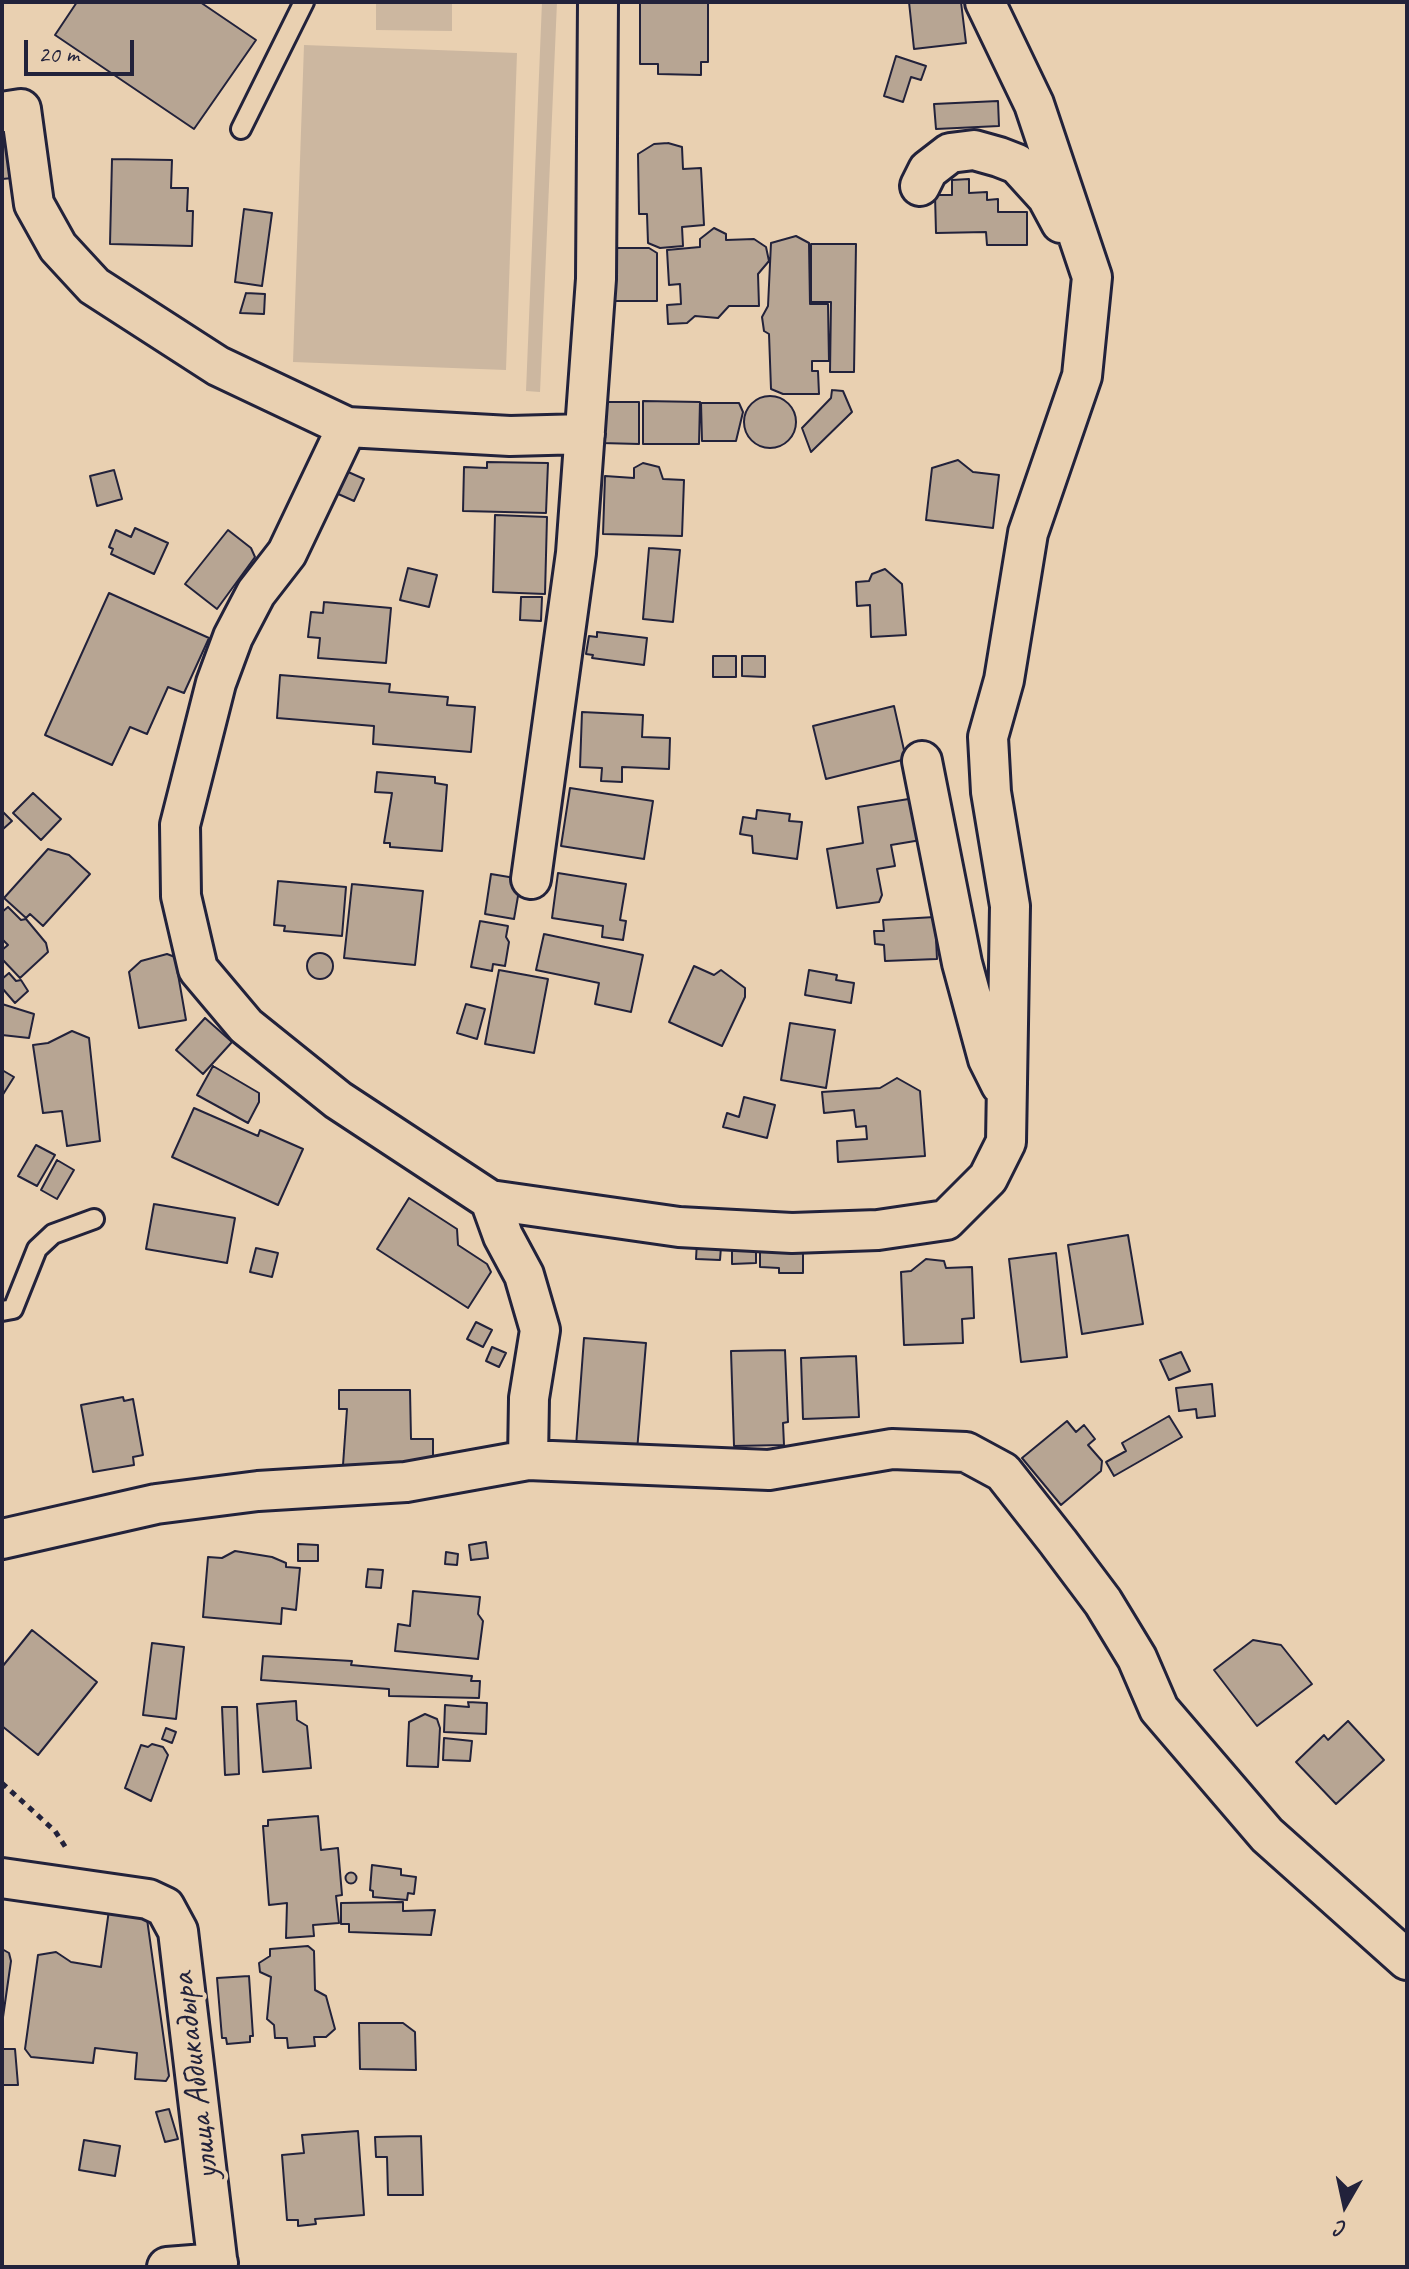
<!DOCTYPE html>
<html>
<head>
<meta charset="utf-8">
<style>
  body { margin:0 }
  #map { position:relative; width:1409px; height:2269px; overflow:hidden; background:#e9d0b1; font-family:Caveat,sans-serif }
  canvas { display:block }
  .frame { position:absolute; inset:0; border:4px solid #22223b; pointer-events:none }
  .north { position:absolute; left:1305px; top:2165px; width:80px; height:80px; -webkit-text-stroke:6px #e9d0b1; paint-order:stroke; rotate:189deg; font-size:22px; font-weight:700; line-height:32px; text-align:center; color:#22223b }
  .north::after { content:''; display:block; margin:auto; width:28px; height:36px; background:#22223b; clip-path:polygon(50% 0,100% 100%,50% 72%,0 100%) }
  .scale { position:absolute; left:24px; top:40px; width:110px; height:36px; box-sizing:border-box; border:4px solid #22223b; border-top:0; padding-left:10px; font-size:24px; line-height:28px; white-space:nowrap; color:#22223b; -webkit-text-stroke:6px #e9d0b1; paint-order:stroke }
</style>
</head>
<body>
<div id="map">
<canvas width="1409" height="2269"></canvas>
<div class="frame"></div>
<div class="north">С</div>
<div class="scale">20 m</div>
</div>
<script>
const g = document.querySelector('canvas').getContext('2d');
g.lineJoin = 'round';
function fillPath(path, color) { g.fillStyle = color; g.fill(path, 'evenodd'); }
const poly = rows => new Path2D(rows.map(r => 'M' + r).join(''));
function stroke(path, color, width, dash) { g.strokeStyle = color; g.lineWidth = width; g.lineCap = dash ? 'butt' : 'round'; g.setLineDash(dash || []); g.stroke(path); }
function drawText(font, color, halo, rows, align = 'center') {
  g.font = font + ' Caveat,sans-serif'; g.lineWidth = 8; g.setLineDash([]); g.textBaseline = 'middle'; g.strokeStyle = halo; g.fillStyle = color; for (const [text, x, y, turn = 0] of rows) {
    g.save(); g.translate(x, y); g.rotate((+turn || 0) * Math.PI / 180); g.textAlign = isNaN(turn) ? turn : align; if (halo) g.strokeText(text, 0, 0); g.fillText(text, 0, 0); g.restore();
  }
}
const green = poly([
  [376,2,452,2,452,31,376,30],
  [542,2,557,2,540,392,526,391],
  [304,45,517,53,506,370,293,362]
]);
const building = poly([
  [77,2,200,2,256,40,194,129,55,35,77,2],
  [640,2,708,2,708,62,701,62,701,75,658,74,658,64,640,64,640,2],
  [909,2,961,2,966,43,914,49,909,2],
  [896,56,926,66,921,80,911,77,903,102,884,96,896,56],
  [998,101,999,126,936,129,934,104,998,101],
  [2,120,9,120,13,178,2,179,2,120],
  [668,143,682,147,683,169,701,168,704,225,682,227,683,246,660,248,648,243,647,214,639,214,638,154,654,144,668,143],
  [112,159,172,160,171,188,188,188,187,211,193,211,192,246,110,244,112,159],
  [969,179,969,193,987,192,987,200,998,199,998,212,1027,212,1027,245,987,245,986,232,936,233,935,195,952,195,952,180,969,179],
  [244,209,272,213,262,286,235,282,244,209],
  [714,228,726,234,726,240,754,239,766,247,769,261,758,274,759,306,729,306,718,318,695,316,687,323,668,324,667,305,681,304,680,284,669,285,667,250,700,247,700,239,714,228],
  [796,236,809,243,810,304,828,304,829,361,812,361,812,371,818,371,819,394,783,394,771,389,769,334,764,331,762,317,768,306,771,243,796,236],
  [811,244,856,244,854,372,830,372,831,302,811,302,811,244],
  [609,248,649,248,657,253,657,301,609,301,609,248],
  [246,293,265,294,264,314,240,313,246,293],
  [832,390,843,391,852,412,811,452,802,428,831,398,832,390],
  '744 422a26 26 0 1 1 52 0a26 26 0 1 1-52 0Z',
  [643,401,700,402,699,444,643,444,643,401],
  [601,402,639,402,639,444,601,443,601,402],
  [701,403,739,403,743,412,736,441,702,441,701,403],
  [958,460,973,472,999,475,993,528,926,520,932,468,958,460],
  [487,462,548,463,546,513,463,511,464,467,487,468,487,462],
  [643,463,659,467,663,479,684,480,682,536,603,534,605,476,634,478,634,468,643,463],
  [114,470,122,499,97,506,90,476,114,470],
  [346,471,364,479,354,501,336,493,346,471],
  [495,515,547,517,545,594,493,592,495,515],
  [135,528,168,543,154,574,111,554,113,549,109,547,116,530,131,537,135,528],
  [228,530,251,548,255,557,217,609,185,584,228,530],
  [649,548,680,550,673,622,643,619,649,548],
  [408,568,437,575,429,607,400,600,408,568],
  [885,569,902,584,906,635,871,637,870,605,857,606,856,582,869,581,872,574,885,569],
  [109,593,209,638,184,693,168,687,147,734,130,727,112,765,45,735,109,593],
  [521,597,542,597,541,621,520,620,521,597],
  [324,602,391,608,386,663,318,658,320,638,308,637,311,612,323,613,324,602],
  [597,632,647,638,644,665,592,658,593,655,586,654,589,636,597,637,597,632],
  [713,656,736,656,736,677,713,677,713,656],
  [742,656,765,656,765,677,742,676,742,656],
  [280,675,390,684,389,692,448,697,447,705,475,707,471,752,373,744,374,726,277,718,280,675],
  [894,706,906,759,826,779,813,726,894,706],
  [582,712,643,715,642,737,670,738,669,769,622,767,622,782,601,781,602,768,580,767,582,712],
  [377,772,435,777,435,783,447,785,442,851,390,847,390,843,384,843,392,793,375,792,377,772],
  [570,788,653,801,644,859,561,846,570,788],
  [33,793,61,819,41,840,13,813,33,793],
  [915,798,921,840,891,845,895,866,877,869,882,895,879,902,837,908,827,849,863,843,858,807,915,798],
  [757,810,790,814,789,821,802,822,797,859,753,853,752,836,740,834,743,817,756,819,757,810],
  [2,811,12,821,2,830,2,811],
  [48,849,69,855,90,874,43,926,30,914,26,918,4,898,48,849],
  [558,873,626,884,620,920,626,921,623,940,602,937,603,926,552,918,558,873],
  [491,874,521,879,514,919,485,914,491,874],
  [278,881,346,887,342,936,284,931,285,926,274,925,278,881],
  [352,884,423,891,415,965,344,958,352,884],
  [8,907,21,920,26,919,46,943,48,952,20,978,2,959,2,950,8,945,2,939,2,912,8,907],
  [935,917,937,959,885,961,884,945,875,944,874,931,884,931,883,920,935,917],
  [480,921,508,926,506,937,509,942,505,966,493,964,492,971,471,967,480,921],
  [544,934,643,955,631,1012,595,1004,599,983,536,970,544,934],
  '307 966a13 13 0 1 1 26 0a13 13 0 1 1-26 0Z',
  [167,954,175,957,186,1020,139,1028,129,972,141,961,167,954],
  [694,966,714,975,721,970,745,988,745,997,722,1046,669,1022,694,966],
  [499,970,548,979,534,1053,485,1044,499,970],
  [809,970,837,975,836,980,854,983,851,1003,805,995,809,970],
  [9,973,16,981,21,980,28,991,15,1003,2,988,2,979,9,973],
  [2,1004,34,1014,29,1038,2,1035,2,1004],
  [466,1004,485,1009,477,1039,457,1033,466,1004],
  [205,1018,232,1042,203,1074,176,1050,205,1018],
  [790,1023,835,1030,826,1088,781,1080,790,1023],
  [72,1031,89,1038,100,1141,67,1146,62,1111,43,1113,33,1045,48,1043,72,1031],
  [213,1066,259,1093,259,1102,248,1123,197,1095,213,1066],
  [2,1070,14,1077,2,1096,2,1070],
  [897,1078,920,1091,925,1156,838,1162,837,1141,867,1139,866,1126,856,1127,854,1110,824,1113,822,1092,880,1088,897,1078],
  [744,1097,775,1105,767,1138,723,1127,727,1113,739,1117,744,1097],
  [194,1108,258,1136,260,1130,303,1149,278,1205,172,1157,194,1108],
  [36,1145,55,1155,37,1186,18,1176,36,1145],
  [57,1160,74,1170,57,1199,41,1190,57,1160],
  [409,1198,457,1229,458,1245,487,1264,491,1272,468,1308,377,1249,409,1198],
  [154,1204,235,1218,227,1263,146,1249,154,1204],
  [1128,1235,1143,1324,1082,1334,1068,1245,1128,1235],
  [697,1241,721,1247,720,1260,696,1259,697,1241],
  [803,1242,803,1273,779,1273,779,1268,760,1267,760,1243,803,1242],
  [732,1243,756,1243,756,1263,732,1264,732,1243],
  [256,1248,278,1253,272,1277,250,1272,256,1248],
  [1056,1253,1067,1357,1021,1362,1009,1259,1056,1253],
  [926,1259,944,1261,946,1268,972,1267,974,1318,962,1319,963,1343,904,1345,901,1272,911,1271,926,1259],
  [476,1322,492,1330,483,1347,467,1339,476,1322],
  [584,1338,646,1343,637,1451,576,1446,584,1338],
  [492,1347,506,1353,499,1367,486,1361,492,1347],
  [785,1350,788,1422,783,1423,784,1445,734,1446,731,1351,785,1350],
  [1181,1352,1190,1371,1169,1380,1160,1360,1181,1352],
  [856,1356,859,1417,803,1419,801,1358,856,1356],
  [1212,1384,1215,1416,1197,1418,1196,1409,1179,1411,1176,1388,1212,1384],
  [339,1390,410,1390,411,1439,433,1439,433,1464,343,1465,347,1409,339,1409,339,1390],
  [123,1397,124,1401,133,1399,143,1455,133,1457,134,1465,93,1472,81,1405,123,1397],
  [1169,1416,1182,1437,1114,1476,1106,1462,1126,1451,1122,1443,1169,1416],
  [1067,1421,1076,1432,1084,1425,1095,1439,1088,1445,1102,1461,1101,1471,1061,1505,1022,1458,1067,1421],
  [486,1542,488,1558,471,1560,469,1545,486,1542],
  [298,1544,318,1545,318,1561,298,1561,298,1544],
  [235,1551,272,1557,286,1563,286,1567,300,1568,296,1610,282,1608,281,1624,203,1617,208,1557,222,1558,235,1551],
  [446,1552,458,1554,457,1565,445,1564,446,1552],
  [368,1569,383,1570,381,1588,366,1587,368,1569],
  [413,1591,480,1597,478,1614,483,1621,478,1659,395,1651,398,1624,410,1626,413,1591],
  [32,1630,97,1682,38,1755,2,1726,2,1667,32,1630],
  [1253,1640,1281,1645,1312,1684,1257,1726,1214,1670,1253,1640],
  [152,1643,184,1647,176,1719,143,1715,152,1643],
  [263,1656,352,1661,351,1665,472,1676,471,1681,480,1681,479,1698,389,1696,389,1689,261,1680,263,1656],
  [296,1701,297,1720,307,1726,311,1768,263,1772,257,1704,296,1701],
  [468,1702,487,1703,486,1734,444,1732,445,1705,469,1707,468,1702],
  [222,1707,237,1707,239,1774,225,1775,222,1707],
  [425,1714,437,1719,440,1728,438,1767,407,1766,409,1722,425,1714],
  [1348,1721,1384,1760,1336,1804,1296,1762,1324,1735,1328,1740,1348,1721],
  [166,1728,176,1732,172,1743,162,1739,166,1728],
  [444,1738,472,1741,470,1761,443,1760,444,1738],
  [152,1744,163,1747,168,1755,151,1801,125,1788,141,1745,148,1747,152,1744],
  [318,1816,321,1850,338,1848,342,1895,336,1896,339,1923,313,1925,314,1936,286,1938,287,1903,269,1905,263,1826,268,1826,268,1820,318,1816],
  [372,1865,401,1869,401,1875,416,1877,414,1894,408,1893,407,1900,373,1897,373,1891,370,1890,372,1865],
  '345.5 1878a5.5 5.5 0 1 1 11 0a5.5 5.5 0 1 1-11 0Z',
  [403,1902,403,1911,435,1910,431,1935,349,1932,349,1924,341,1924,341,1903,403,1902],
  [138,1909,147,1919,169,2076,166,2081,135,2079,137,2053,95,2048,93,2063,31,2057,25,2049,38,1955,56,1952,71,1962,101,1967,109,1910,138,1909],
  [308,1946,314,1951,315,1990,326,1996,335,2029,326,2037,314,2037,315,2046,288,2048,287,2038,275,2038,274,2025,267,2019,271,1977,260,1972,259,1963,270,1956,270,1949,308,1946],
  [2,1949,9,1953,11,1961,3,2017,2,1949],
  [249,1976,253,2036,250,2036,250,2042,227,2044,226,2038,222,2038,217,1978,249,1976],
  [359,2023,403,2023,415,2032,416,2070,360,2069,359,2023],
  [2,2049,15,2049,18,2085,2,2085,2,2049],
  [169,2109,178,2139,165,2142,156,2112,169,2109],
  [358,2131,364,2215,315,2219,316,2224,298,2226,298,2220,287,2220,282,2155,304,2153,302,2135,358,2131],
  [421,2136,423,2195,388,2195,387,2157,376,2157,375,2137,421,2136],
  [84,2140,120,2146,115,2176,79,2170,84,2140]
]);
const path = poly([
  [2,1783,55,1831,68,1851]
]);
const lane = poly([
  [241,129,304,2],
  [2,1311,13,1309,37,1249,53,1234,94,1219]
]);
const street = poly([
  [2,112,21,109,34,204,58,247,94,286,218,366,347,427,510,436,585,434],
  [920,186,928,170,950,153,974,150,999,157,1017,164,1047,197,1061,223],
  [347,427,287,553,256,593,233,637,216,683,180,825,181,896,198,969,246,1026,338,1100,490,1200,679,1227,792,1233,878,1230,946,1220,988,1178,1006,1142,1010,906,991,792,988,737,1004,680,1028,533,1082,376,1092,277,1034,104,985,2],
  [922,761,962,963,988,1059,1001,1085],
  [531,879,576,553,596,279,598,2],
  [490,1200,503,1236,524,1275,540,1330,529,1398,528,1460],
  [2,1539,156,1504,258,1491,406,1482,528,1460,769,1470,892,1449,966,1452,1003,1472,1058,1542,1103,1602,1137,1658,1159,1709,1267,1835,1407,1960],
  [2,1878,148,1899,165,1907,178,1931,218,2267],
  [167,2267,218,2263]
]);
const streetNames = [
  ["улица Абдикадыра",196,2076,-97]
];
fillPath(green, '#ccb7a0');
fillPath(building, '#b7a593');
stroke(building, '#22223b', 2);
stroke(lane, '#22223b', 24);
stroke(street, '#22223b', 44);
stroke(path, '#22223b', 5, [6, 6]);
stroke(lane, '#e9d0b1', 18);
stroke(street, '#e9d0b1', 38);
drawText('34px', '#22223b', '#e9d0b1', streetNames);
</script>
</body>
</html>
